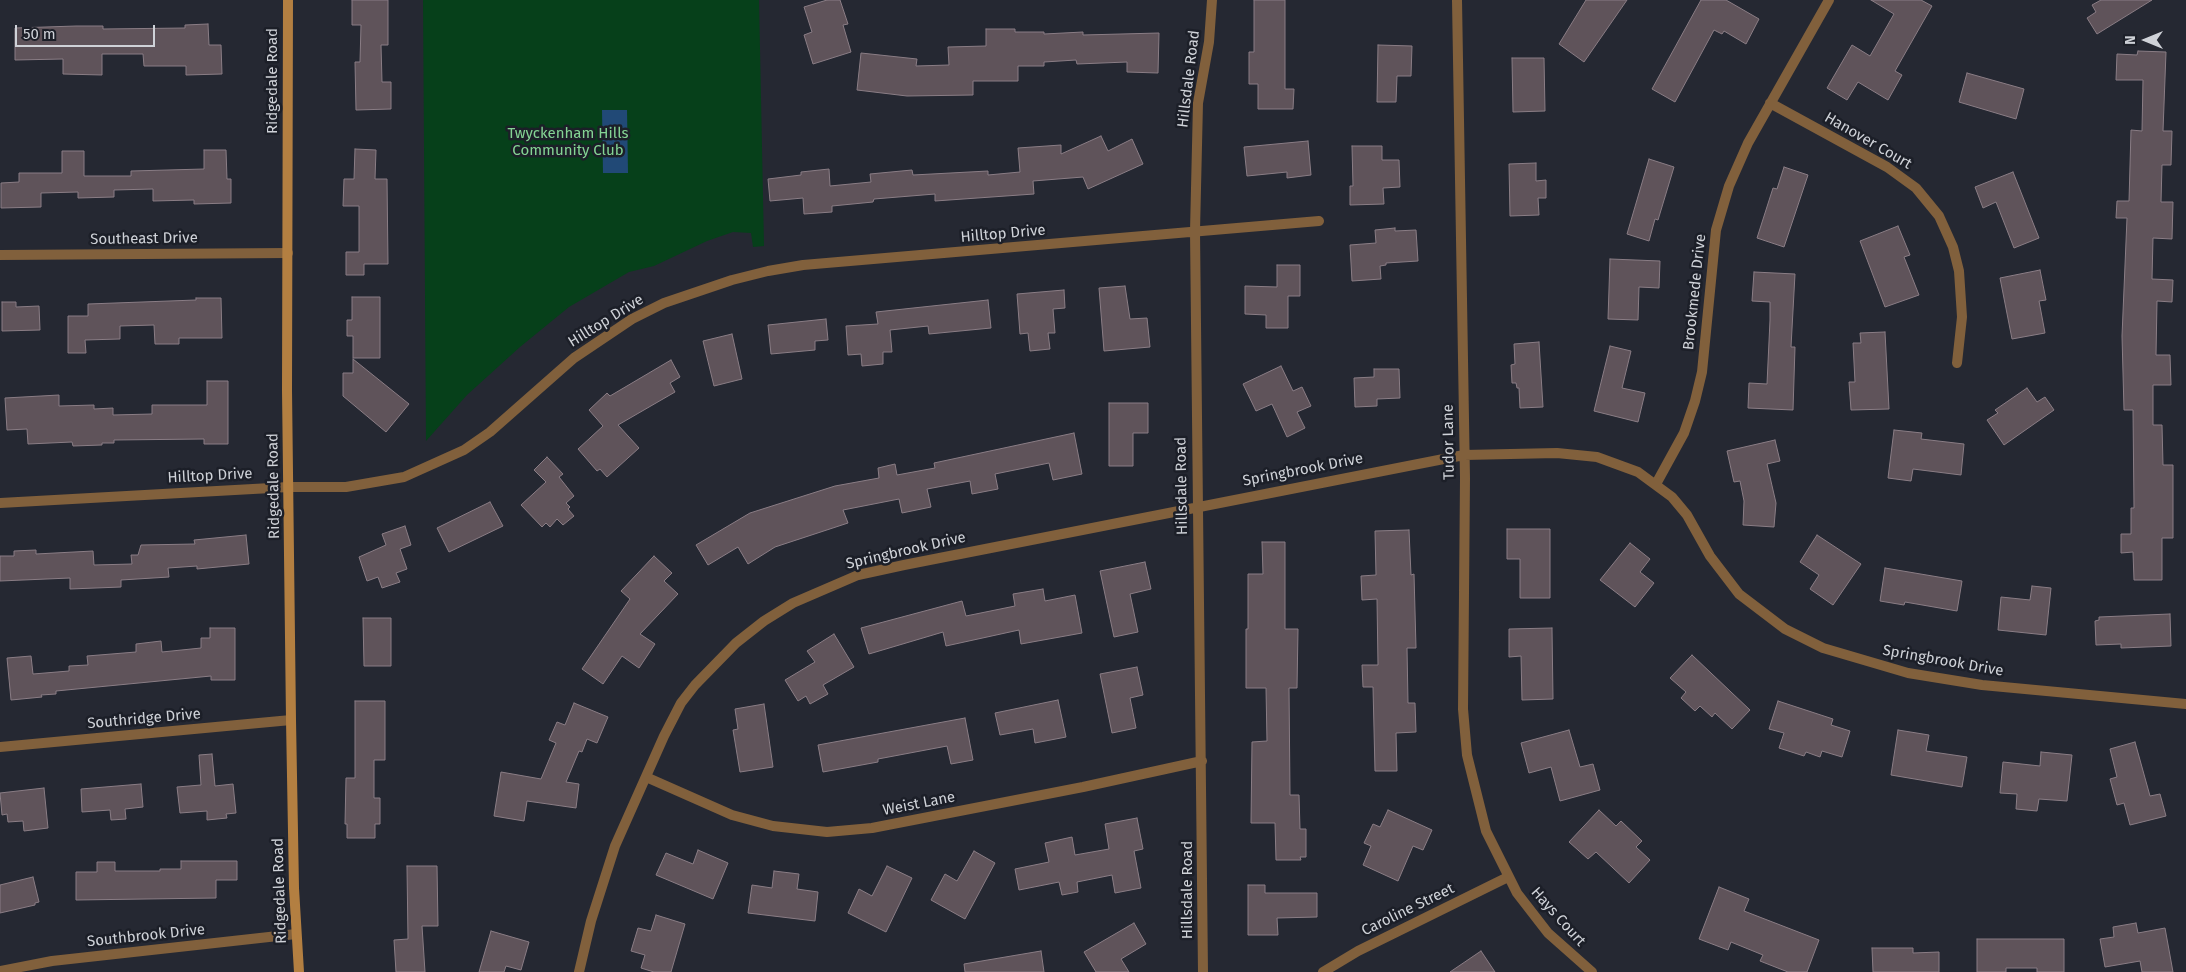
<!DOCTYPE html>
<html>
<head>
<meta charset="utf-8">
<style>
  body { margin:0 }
  #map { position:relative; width:2186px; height:972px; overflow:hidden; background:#252832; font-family:"Fira Sans",sans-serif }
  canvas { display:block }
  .north { position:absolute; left:2121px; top:15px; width:50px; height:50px; -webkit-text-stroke:4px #1c1f28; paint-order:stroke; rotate:270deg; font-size:14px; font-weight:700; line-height:20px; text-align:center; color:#cfd2d8 }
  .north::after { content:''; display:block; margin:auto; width:18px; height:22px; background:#cfd2d8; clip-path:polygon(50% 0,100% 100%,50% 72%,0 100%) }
  .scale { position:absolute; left:15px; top:25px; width:140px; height:22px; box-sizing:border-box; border:2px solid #cfd2d8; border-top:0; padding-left:6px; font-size:15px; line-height:18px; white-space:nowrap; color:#cfd2d8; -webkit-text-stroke:4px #1c1f28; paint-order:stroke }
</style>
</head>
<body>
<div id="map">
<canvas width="2186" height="972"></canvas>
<div class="north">N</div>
<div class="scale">50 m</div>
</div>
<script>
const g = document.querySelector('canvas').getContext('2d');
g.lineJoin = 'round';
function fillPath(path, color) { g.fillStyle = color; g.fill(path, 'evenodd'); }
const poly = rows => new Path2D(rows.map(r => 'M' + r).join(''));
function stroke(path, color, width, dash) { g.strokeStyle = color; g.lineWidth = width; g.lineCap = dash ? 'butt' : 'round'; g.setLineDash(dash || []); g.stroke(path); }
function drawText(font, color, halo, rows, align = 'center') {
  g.font = font + ' "Fira Sans",sans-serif'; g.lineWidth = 5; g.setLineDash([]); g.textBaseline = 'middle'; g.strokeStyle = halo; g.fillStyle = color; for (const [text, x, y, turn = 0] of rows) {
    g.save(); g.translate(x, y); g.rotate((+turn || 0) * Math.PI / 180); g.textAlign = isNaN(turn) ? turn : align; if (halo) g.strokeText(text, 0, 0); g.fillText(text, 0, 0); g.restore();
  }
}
const green = poly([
  [423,0,759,0,764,246,753,247,751,233,733,232,707,241,654,266,629,272,569,307,520,347,467,395,426,441]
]);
const water = poly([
  [602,110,627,110,628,173,603,173]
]);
const building = poly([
  [352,0,388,0,388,45,381,45,382,82,391,82,391,109,356,110,355,62,360,62,361,25,352,25,352,0],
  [827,0,840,0,848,24,843,25,851,52,813,64,804,35,812,32,804,7,827,0],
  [1254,0,1285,0,1285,89,1294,89,1293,109,1258,109,1258,84,1249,84,1249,52,1254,52,1254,0],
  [1586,0,1627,0,1584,62,1559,44,1586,0],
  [1701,0,1726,0,1759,19,1746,44,1724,31,1722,34,1714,30,1675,102,1652,89,1701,0],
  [1871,0,1921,0,1932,6,1895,71,1902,75,1888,100,1858,82,1847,100,1827,88,1852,45,1870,56,1894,14,1871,0],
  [2101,0,2152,0,2097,34,2087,18,2096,12,2092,5,2101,0],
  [208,24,209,45,221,45,222,74,186,75,186,66,144,66,143,54,102,54,102,75,63,74,63,59,15,60,15,28,76,26,103,26,103,29,185,28,185,25,208,24],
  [986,29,1015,29,1015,32,1044,32,1044,34,1083,32,1083,35,1159,33,1158,73,1127,72,1127,62,1077,64,1076,60,1044,62,1044,66,1018,66,1018,81,973,81,973,95,907,96,857,90,861,53,917,59,916,66,949,65,948,47,986,46,986,29],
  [1378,45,1412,46,1411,76,1397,76,1396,102,1377,102,1378,45],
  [2138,51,2166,52,2163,131,2172,131,2171,165,2162,165,2161,202,2173,202,2172,239,2153,238,2152,279,2173,280,2172,302,2157,301,2156,355,2170,355,2171,385,2153,385,2153,425,2162,425,2163,465,2173,465,2173,538,2162,538,2162,580,2134,580,2133,552,2121,553,2121,534,2131,534,2131,508,2134,508,2133,410,2124,410,2122,336,2127,218,2116,218,2117,201,2129,201,2131,130,2142,131,2143,80,2116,80,2117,54,2137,55,2138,51],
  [1512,58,1544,58,1545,111,1513,112,1512,58],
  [1967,73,2024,89,2016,119,1959,102,1967,73],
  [1101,136,1108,151,1132,139,1143,164,1088,189,1083,177,1033,181,1034,194,935,201,935,194,874,199,873,202,832,206,832,212,804,214,803,198,770,201,768,179,801,175,801,172,829,169,830,186,871,182,870,174,912,170,913,175,988,171,988,175,1020,172,1018,148,1061,145,1061,154,1101,136],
  [1308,141,1311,175,1287,178,1287,172,1247,176,1244,147,1308,141],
  [1352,146,1382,146,1382,160,1399,160,1400,187,1383,188,1384,204,1350,205,1350,186,1353,186,1352,146],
  [355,149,376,150,375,179,387,179,388,264,364,264,364,275,346,275,346,252,359,252,359,206,343,206,344,179,354,179,355,149],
  [204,150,226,150,227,179,231,179,231,203,194,204,194,200,153,201,153,189,114,190,114,197,78,198,78,192,41,193,41,207,1,208,1,183,19,182,19,173,62,173,62,151,84,151,84,176,131,176,131,171,204,169,204,150],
  [1649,159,1674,167,1658,220,1655,219,1649,241,1627,234,1649,159],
  [1536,163,1536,181,1546,180,1546,198,1538,198,1539,215,1510,216,1509,164,1536,163],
  [1784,167,1808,175,1784,247,1757,238,1773,188,1777,189,1784,167],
  [2013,172,2039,238,2014,248,1996,202,1983,208,1975,187,2013,172],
  [1898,226,1910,255,1904,257,1919,295,1885,307,1860,241,1898,226],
  [1395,228,1395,231,1416,230,1418,261,1386,263,1386,265,1380,266,1381,279,1352,281,1350,245,1376,243,1375,230,1395,228],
  [1610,259,1660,261,1659,288,1639,287,1638,320,1608,319,1610,259],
  [1277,265,1300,265,1300,296,1288,296,1288,328,1266,328,1266,315,1245,314,1245,286,1277,287,1277,265],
  [2040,270,2046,300,2039,301,2045,333,2012,339,2000,278,2040,270],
  [1754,272,1795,274,1791,347,1795,347,1793,410,1748,408,1749,383,1767,384,1770,320,1770,302,1752,301,1754,272],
  [1125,286,1130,319,1147,318,1150,347,1104,351,1099,288,1125,286],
  [1064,290,1065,308,1053,309,1055,333,1048,333,1050,349,1030,351,1028,333,1020,334,1017,294,1064,290],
  [352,297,380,297,380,358,353,358,353,336,347,336,347,320,352,320,352,297],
  [196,298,221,298,222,338,179,338,179,344,155,344,154,325,120,326,120,339,85,340,86,353,68,353,68,316,88,316,88,304,196,300,196,298],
  [988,300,991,328,929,334,928,326,890,330,892,352,883,352,883,364,862,366,861,354,848,355,846,326,878,324,876,312,988,300],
  [2,302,16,302,16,307,39,306,40,330,2,331,2,302],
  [826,319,828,340,815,341,815,350,771,354,768,325,826,319],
  [1885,332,1889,409,1851,410,1849,382,1855,382,1853,343,1861,343,1860,333,1885,332],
  [732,334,742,379,714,386,703,341,732,334],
  [1539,342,1543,407,1520,408,1519,388,1517,388,1516,383,1512,383,1511,365,1515,364,1514,344,1539,342],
  [1610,346,1631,351,1622,388,1645,393,1638,422,1594,411,1610,346],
  [353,359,409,404,386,432,343,396,343,373,353,373,353,359],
  [671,360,680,377,670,383,675,392,618,425,639,448,607,477,600,469,597,471,578,449,603,426,589,410,607,393,610,396,671,360],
  [1281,366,1293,391,1302,387,1311,406,1297,412,1305,428,1287,437,1272,404,1256,411,1243,384,1281,366],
  [1374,369,1399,369,1400,398,1377,399,1377,406,1355,407,1354,378,1374,377,1374,369],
  [207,381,228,381,228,444,204,444,204,439,114,440,114,443,102,443,102,445,73,446,72,442,28,444,27,429,7,430,5,398,59,395,59,406,94,405,94,409,113,408,113,415,152,414,152,405,207,405,207,381],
  [2027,388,2037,402,2045,397,2054,410,2004,445,1987,420,1998,413,1995,410,2027,388],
  [1109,403,1148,403,1148,433,1133,433,1133,466,1109,466,1109,403],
  [1894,430,1922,433,1921,439,1964,444,1961,475,1913,469,1911,481,1888,478,1894,430],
  [1074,433,1082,474,1053,480,1049,463,995,474,998,489,972,494,970,481,927,489,931,507,902,513,899,499,843,510,848,523,775,547,748,564,738,547,708,565,696,545,750,513,835,486,879,478,878,468,895,464,897,475,935,468,934,463,1074,433],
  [1775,440,1780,461,1767,464,1776,503,1774,527,1743,525,1744,501,1740,481,1734,482,1727,451,1775,440],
  [547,457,563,474,559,477,574,496,566,503,570,507,568,509,574,516,563,525,557,519,550,527,546,523,542,527,521,505,546,482,534,470,547,457],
  [490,502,503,526,449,552,437,528,490,502],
  [405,526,411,545,400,549,407,569,396,573,400,582,382,588,378,577,367,581,359,557,386,545,382,534,405,526],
  [1507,529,1550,529,1550,598,1520,598,1520,559,1507,559,1507,529],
  [1409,530,1411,575,1414,574,1416,648,1407,648,1408,703,1415,703,1416,732,1396,733,1397,771,1375,771,1373,687,1363,687,1362,665,1378,665,1377,599,1362,600,1361,576,1376,575,1375,531,1409,530],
  [246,535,249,564,197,569,197,566,168,568,169,577,121,580,121,587,70,589,70,578,0,581,0,556,14,556,14,551,36,550,36,554,93,551,94,565,132,564,131,555,138,555,141,545,195,544,194,540,246,535],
  [1817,535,1861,564,1833,605,1810,589,1819,575,1800,562,1817,535],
  [1262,542,1285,542,1285,629,1298,629,1297,688,1289,688,1290,795,1299,795,1300,829,1306,829,1306,857,1300,857,1301,860,1276,860,1275,823,1251,823,1252,742,1267,741,1266,688,1246,688,1246,629,1248,629,1248,574,1263,574,1262,542],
  [1630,543,1650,559,1640,572,1654,583,1635,607,1600,580,1630,543],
  [654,556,672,573,664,581,678,594,640,634,655,644,639,668,622,656,603,684,582,669,630,599,621,591,654,556],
  [1145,562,1151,589,1130,594,1138,632,1114,637,1100,571,1145,562],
  [1885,568,1962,581,1957,611,1905,602,1904,605,1880,601,1885,568],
  [2032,586,2051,588,2046,635,1998,630,2001,597,2030,600,2032,586],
  [1043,589,1045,601,1075,595,1082,633,1021,644,1019,630,946,646,943,632,869,654,861,628,962,601,966,616,1015,606,1013,594,1043,589],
  [2170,614,2171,646,2121,648,2121,644,2096,645,2095,621,2099,620,2099,617,2170,614],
  [363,618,391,618,391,666,364,666,363,618],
  [210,628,235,628,235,680,211,680,211,676,56,691,56,694,41,695,42,697,11,700,7,658,31,656,33,674,69,671,69,666,88,665,87,656,136,652,136,644,161,641,162,652,201,648,201,638,210,638,210,628],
  [1552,628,1553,699,1522,700,1521,656,1509,657,1509,629,1552,628],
  [834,634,854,667,823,685,828,694,810,704,806,696,798,701,785,680,815,662,807,651,834,634],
  [1692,655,1750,710,1732,729,1715,713,1712,717,1700,706,1695,711,1681,698,1686,692,1670,678,1692,655],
  [1137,667,1143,695,1130,698,1136,728,1112,733,1100,674,1137,667],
  [1058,700,1066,737,1035,743,1033,729,1000,735,995,713,1058,700],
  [355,701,385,701,385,760,374,760,374,798,380,798,380,824,375,824,375,838,347,838,347,824,345,824,346,778,355,778,355,701],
  [1778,701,1833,719,1831,725,1850,731,1842,757,1822,751,1820,757,1806,752,1804,756,1779,748,1784,733,1769,729,1778,701],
  [574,703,608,717,597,743,587,739,582,752,579,751,566,782,579,784,576,808,527,801,524,821,494,816,501,772,541,779,556,743,549,740,557,722,565,725,574,703],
  [764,704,773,767,740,772,733,730,738,729,735,709,764,704],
  [965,718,973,760,951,764,947,746,878,759,878,762,823,772,818,745,965,718],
  [1569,730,1580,767,1593,764,1600,790,1560,801,1551,767,1529,773,1521,743,1569,730],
  [1898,730,1929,735,1926,751,1967,757,1962,787,1891,775,1898,730],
  [2135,742,2150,796,2160,794,2166,816,2130,825,2124,803,2117,805,2110,779,2117,777,2110,749,2135,742],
  [2041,752,2072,755,2067,801,2039,799,2037,811,2016,809,2017,794,2000,793,2003,762,2040,766,2041,752],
  [212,754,215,786,233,784,236,813,226,814,227,818,207,820,207,811,180,813,177,787,201,785,199,755,212,754],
  [141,784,143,807,125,809,126,819,111,820,110,810,82,812,81,789,141,784],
  [44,788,48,828,24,831,23,821,8,822,7,814,2,815,0,793,44,788],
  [1388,810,1432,830,1423,850,1413,846,1398,881,1363,865,1371,846,1364,843,1373,824,1380,827,1388,810],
  [1599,810,1616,826,1621,821,1642,841,1636,847,1650,860,1629,883,1596,852,1588,859,1569,842,1599,810],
  [1137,818,1143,849,1134,851,1141,888,1115,893,1112,875,1077,882,1078,892,1062,895,1059,882,1019,890,1015,869,1049,862,1045,843,1072,837,1075,855,1109,849,1105,824,1137,818],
  [698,850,728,863,713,899,656,875,666,853,693,864,698,850],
  [974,851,995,863,965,919,931,900,945,874,957,881,974,851],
  [181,861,237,861,237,880,216,880,216,898,76,900,76,872,97,872,97,862,115,862,115,871,160,871,160,869,181,869,181,861],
  [407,866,437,866,438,926,422,926,425,972,396,972,394,940,408,939,407,866],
  [887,866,912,878,886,932,848,913,859,889,872,896,887,866],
  [774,871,799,874,797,889,818,892,815,921,748,913,752,885,772,888,774,871],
  [33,877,39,902,35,903,35,905,0,913,0,885,33,877],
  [1248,885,1265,885,1265,893,1317,893,1317,917,1277,918,1278,935,1248,935,1248,885],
  [1719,887,1749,899,1744,911,1819,940,1807,972,1788,972,1760,961,1763,955,1731,942,1728,950,1699,939,1719,887],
  [656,915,685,924,671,972,654,972,641,968,645,955,631,951,638,928,651,931,656,915],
  [1134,923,1146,944,1121,959,1129,972,1096,972,1084,952,1134,923],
  [2136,923,2138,933,2165,928,2173,972,2142,972,2140,961,2105,967,2100,939,2114,937,2113,927,2136,923],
  [491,931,529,942,521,970,506,966,504,972,479,972,491,931],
  [1977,939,2064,939,2064,972,2037,972,2037,968,2006,968,2006,972,1977,972,1977,939],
  [1872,948,1913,948,1913,953,1939,952,1939,972,1873,972,1872,948],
  [1041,951,1044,972,965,972,964,964,1041,951],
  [1481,951,1495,972,1450,972,1481,951]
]);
const street = poly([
  [1457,0,1465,478,1463,709,1467,755,1486,831,1517,893,1548,933,1592,972],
  [1770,103,1887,167,1916,188,1939,216,1953,247,1959,271,1962,317,1957,363],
  [0,255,288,253],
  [1656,484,1684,433,1695,401,1702,372,1716,230,1729,186,1748,143,1829,0],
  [0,503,289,487,346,487,404,477,464,450,490,432,574,358,632,319,664,303,732,280,768,271,803,265,1319,221],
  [0,747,291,720],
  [646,777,732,815,773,826,827,832,872,828,1083,787,1202,761],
  [0,971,52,961,296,934],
  [579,972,591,921,615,846,664,736,681,703,695,685,736,643,764,621,793,603,858,575,904,565,1464,455,1557,453,1597,457,1638,472,1672,497,1687,515,1710,556,1739,594,1785,629,1823,648,1908,673,1982,685,2186,704],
  [1203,972,1195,231,1198,103,1209,42,1212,0],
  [1323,972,1358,951,1508,877]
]);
const secondary = poly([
  [288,0,287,390,291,720,294,888,299,972]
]);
const streetNames = [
  ["Hillsdale Road",1189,79,-83],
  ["Ridgedale Road",273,81,-90],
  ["Hanover Court",1868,141,30],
  ["Hilltop Drive",1003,234,-5],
  ["Southeast Drive",144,239,-1],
  ["Brookmede Drive",1695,292,-84],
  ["Hilltop Drive",606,321,-32],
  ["Tudor Lane",1449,442,-91],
  ["Springbrook Drive",1303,470,-11],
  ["Hilltop Drive",210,476,-3],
  ["Ridgedale Road",274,486,-91],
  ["Hillsdale Road",1182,486,-91],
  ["Springbrook Drive",906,551,-13],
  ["Springbrook Drive",1943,661,10],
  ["Southridge Drive",144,719,-5],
  ["Weist Lane",919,804,-11],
  ["Hillsdale Road",1188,890,-90],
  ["Ridgedale Road",280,891,-92],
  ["Caroline Street",1408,910,-26],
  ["Hays Court",1558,917,48],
  ["Southbrook Drive",146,936,-6]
];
const parkNames = [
  ["Twyckenham Hills",568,134],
  ["Community Club",568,151]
];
fillPath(green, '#06401a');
fillPath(water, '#214976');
fillPath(building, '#5f535a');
stroke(building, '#8a7d85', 1);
stroke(street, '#81603c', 10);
stroke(secondary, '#b37f41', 10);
drawText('15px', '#cfd2d8', '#1c1f28', streetNames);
drawText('15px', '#84d494', '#1c1f28', parkNames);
</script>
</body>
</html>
